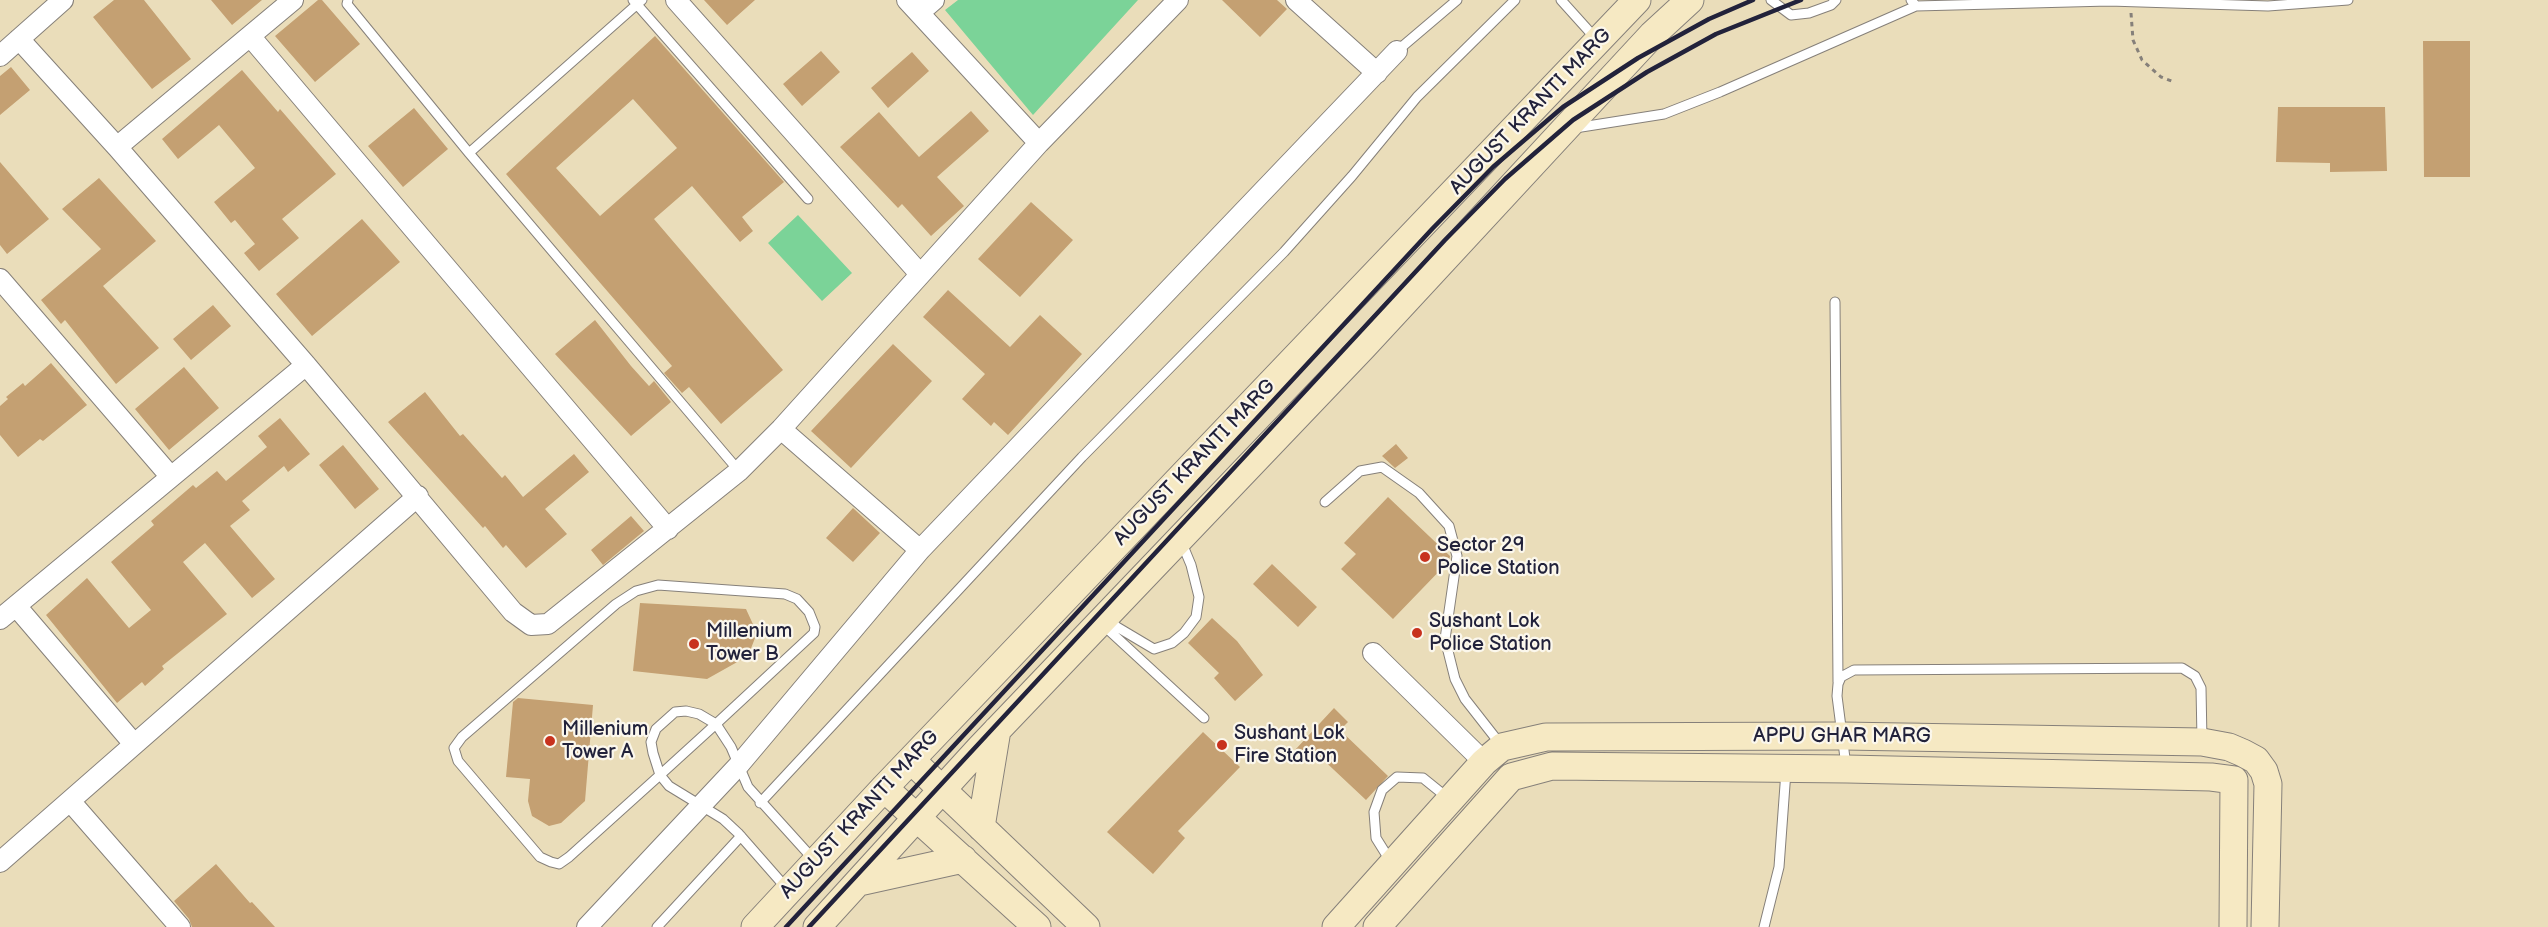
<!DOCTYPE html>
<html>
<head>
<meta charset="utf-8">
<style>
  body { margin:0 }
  canvas { display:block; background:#eaddba }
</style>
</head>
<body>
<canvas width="2548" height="927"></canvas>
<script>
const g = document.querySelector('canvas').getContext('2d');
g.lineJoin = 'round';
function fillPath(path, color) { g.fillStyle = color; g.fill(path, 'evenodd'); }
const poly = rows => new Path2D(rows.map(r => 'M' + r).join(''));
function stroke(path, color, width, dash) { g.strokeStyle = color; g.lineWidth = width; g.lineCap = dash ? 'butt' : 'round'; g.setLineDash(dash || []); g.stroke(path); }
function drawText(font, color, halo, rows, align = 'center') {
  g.font = font + ' "Balsamiq Sans",sans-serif'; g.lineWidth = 4.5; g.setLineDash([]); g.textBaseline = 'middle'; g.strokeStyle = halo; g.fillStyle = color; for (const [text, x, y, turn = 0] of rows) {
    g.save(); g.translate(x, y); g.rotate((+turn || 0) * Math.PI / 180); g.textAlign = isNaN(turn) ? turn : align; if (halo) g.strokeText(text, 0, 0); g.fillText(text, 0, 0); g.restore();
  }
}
const green = poly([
  [958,0,1138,0,1033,115,945,10],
  [798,215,852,273,822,301,768,243]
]);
const building = poly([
  [114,0,144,0,191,59,152,89,93,17],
  [211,0,262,0,232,25],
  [318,0,322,0,360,44,315,82,275,36],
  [704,0,755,0,727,25],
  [1222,0,1277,0,1287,9,1260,37],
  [655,36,784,182,742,217,753,231,740,242,692,186,654,219,783,370,721,424,689,387,682,393,664,373,672,366,506,174],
  [633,99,677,148,600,216,556,168],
  [2423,41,2470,41,2470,177,2424,177],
  [821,51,840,72,802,106,783,84],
  [912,52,929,71,888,108,871,88],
  [11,67,30,90,0,115,0,76],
  [242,70,278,112,280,109,336,174,282,219,299,238,259,271,244,253,255,244,235,220,231,223,214,202,255,168,219,125,178,159,162,139],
  [2278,107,2385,107,2387,171,2330,172,2330,163,2276,162],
  [414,108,448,149,403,187,368,146],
  [971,111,989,131,937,177,964,206,931,236,902,204,898,208,840,147,879,112,919,157],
  [0,162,49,219,7,254,0,245],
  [99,178,156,241,103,286,159,348,116,384,65,320,61,324,41,300,101,249,62,209],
  [1031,202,1073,240,1020,297,978,259],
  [362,219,400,262,312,336,276,294],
  [948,290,1010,347,1040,315,1082,354,1008,435,994,422,991,426,962,399,985,374,923,317],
  [213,305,231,326,191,360,173,339],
  [595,320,631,366,649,386,654,381,671,402,631,436,555,354],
  [893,344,932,381,851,468,811,431],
  [51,363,87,405,43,441,40,439,18,457,0,435,0,406,8,399,6,397,23,383,25,386],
  [184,367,219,408,169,450,135,409],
  [425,392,460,436,463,434,502,478,505,475,523,497,574,454,589,472,545,509,567,534,526,568,506,545,503,548,485,526,483,528,388,422],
  [280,418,310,454,288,472,284,466,242,501,250,510,230,526,275,579,252,598,205,543,183,562,227,614,162,666,164,669,145,686,142,682,117,703,46,615,87,578,129,628,151,610,111,562,154,525,151,521,193,485,196,488,217,471,226,481,267,447,258,436],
  [1396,444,1408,458,1395,468,1382,456],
  [343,445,379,489,355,509,319,465],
  [1388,497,1450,556,1449,561,1393,619,1341,569,1356,554,1344,543],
  [853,508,880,533,853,562,826,538],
  [631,516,644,531,603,565,591,550],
  [1272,564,1317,607,1298,627,1253,584],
  [640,603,746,609,757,633,748,656,707,679,633,671],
  [1212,618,1237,641,1263,675,1235,701,1214,678,1219,673,1188,643],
  [518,698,593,705,585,801,561,823,549,826,532,816,528,801,530,779,506,777,513,702],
  [1334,708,1348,722,1340,730,1388,776,1366,800,1317,754,1309,763,1295,750],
  [1203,732,1240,767,1178,831,1185,838,1153,874,1107,832],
  [216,864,250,903,252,902,275,927,192,927,189,919,174,901]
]);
const path = poly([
  [2131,13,2133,40,2142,60,2161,77,2174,82]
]);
const lane = poly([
  [348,0,347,4,469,153,739,471],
  [633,0,808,199],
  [1561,0,1597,40],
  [1771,0,1791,15,1809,13,1831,5,1836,0],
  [1911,0,1916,6,2109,1,2268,6,2348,0],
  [1397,51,1457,0],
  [1575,128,1664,114,1720,92,1916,6],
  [469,153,642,0],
  [1835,302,1838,682],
  [1325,502,1360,471,1382,467,1419,493,1449,526,1457,556,1445,639,1455,679,1465,699,1501,745],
  [1107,618,1117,627,1154,649,1172,643,1184,633,1196,617,1199,597,1191,565,1181,541],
  [1102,624,1204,718],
  [686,711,699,714,716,724,660,775,653,753,651,742,656,729,675,712,686,711],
  [1846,766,1837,696,1838,684,1841,677,1854,670,2182,668,2195,676,2201,688,2202,740],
  [760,803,1082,457,1284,252,1352,176,1417,97,1515,0],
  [1391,862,1376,838,1374,812,1382,790,1397,777,1423,778,1449,799],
  [788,890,738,833,723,819,669,786,660,775,569,857,559,864,551,862,540,857,458,761,454,748,462,737,616,604,636,591,658,585,785,594,797,599,809,612,815,627,814,633,716,724,731,747,748,787,814,860],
  [657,927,741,836],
  [1764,927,1779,867,1786,771]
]);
const street = poly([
  [676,0,920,274],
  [907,0,1039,143],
  [1296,0,1377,73],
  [919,13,934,0],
  [250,36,668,529],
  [19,39,117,147,306,365,513,612,531,625,548,624,739,471,781,429,1039,143,1178,0],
  [0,56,63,0],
  [117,147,293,0],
  [0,279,171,477],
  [781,429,920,550],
  [16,606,134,744],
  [0,619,306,365],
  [1373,653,1484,762],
  [70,801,180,927],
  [0,862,418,496],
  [587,927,738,766,920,550,1397,51]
]);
const secondary = poly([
  [911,760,1086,927],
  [884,788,1037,927],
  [981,827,997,730],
  [859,882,963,859],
  [755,927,884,788,1637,0],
  [817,927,980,748,1363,347,1652,35,1690,0],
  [1336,927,1484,762,1502,747,1546,737,1843,736,2202,742,2229,747,2243,753,2256,760,2264,771,2268,784,2265,927],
  [1377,927,1511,777,1552,766,1847,769,2211,777,2234,780,2233,927]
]);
const rail = poly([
  [786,927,1433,228,1493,167,1563,107,1638,58,1709,19,1753,0],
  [809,927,1445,240,1505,179,1573,120,1647,72,1716,34,1801,0]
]);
const markers = [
  [1425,557,6,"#c8321e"],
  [1417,633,6,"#c8321e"],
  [694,644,6,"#c8321e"],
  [550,741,6,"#c8321e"],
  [1222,745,6,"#c8321e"]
];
const streetNames = [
  ["AUGUST KRANTI MARG",1531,112,-46],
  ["AUGUST KRANTI MARG",1195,463,-46],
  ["APPU GHAR MARG",1842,737],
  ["AUGUST KRANTI MARG",860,815,-47]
];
const poiNames = [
  ["Sector 29",1437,546],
  ["Police Station",1437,569],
  ["Sushant Lok",1429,622],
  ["Police Station",1429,645],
  ["Millenium",706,632],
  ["Tower B",706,655],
  ["Millenium",562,730],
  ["Tower A",562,753],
  ["Sushant Lok",1234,734],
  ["Fire Station",1234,757]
];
fillPath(green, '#7bd398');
fillPath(building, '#c4a072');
stroke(lane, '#86807a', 11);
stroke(street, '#86807a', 22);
stroke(secondary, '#86807a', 29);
stroke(path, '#86807a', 3, [4.5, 4.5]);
stroke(lane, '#fff', 9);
stroke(street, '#fff', 20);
stroke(secondary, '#f6e9c3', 27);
stroke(rail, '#22223b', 4.5);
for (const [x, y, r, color] of markers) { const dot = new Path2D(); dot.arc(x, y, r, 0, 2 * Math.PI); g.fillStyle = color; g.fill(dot); stroke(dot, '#fbf7ec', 2); }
drawText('20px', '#22223b', '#fbf7ec', streetNames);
drawText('20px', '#22223b', '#fbf7ec', poiNames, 'left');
</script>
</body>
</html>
